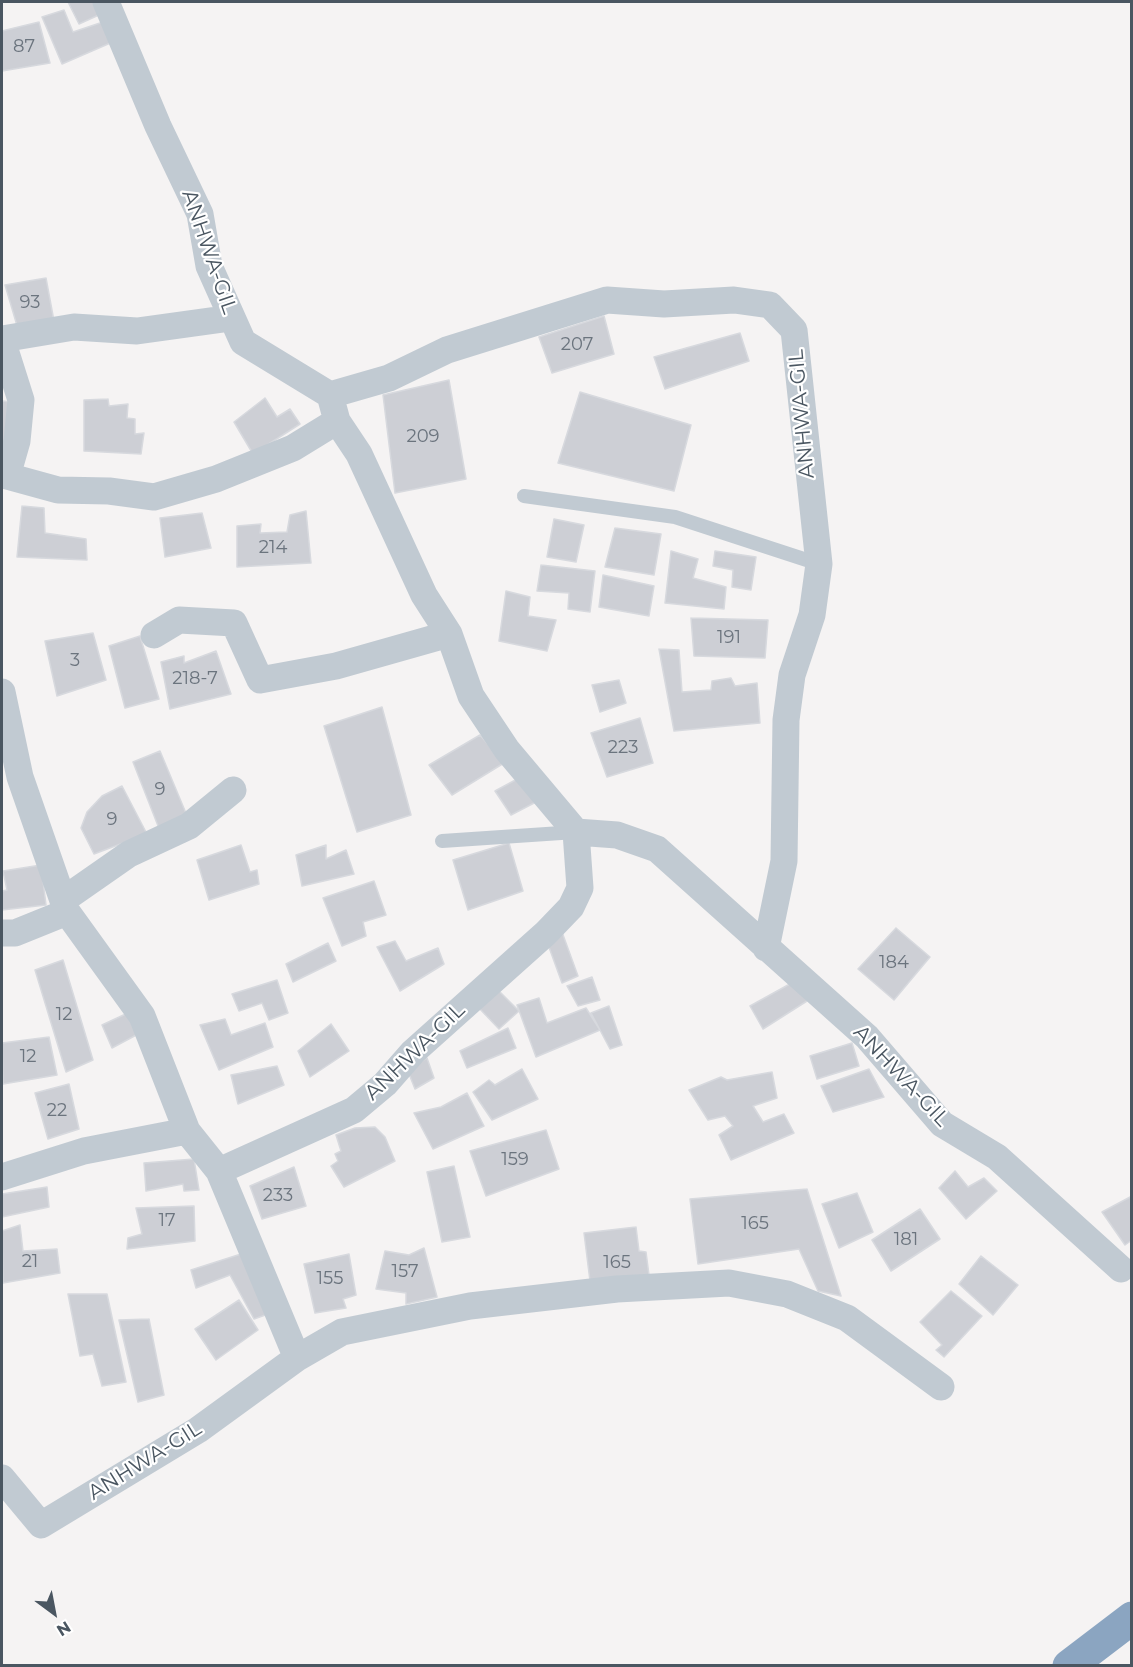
<!DOCTYPE html>
<html>
<head>
<meta charset="utf-8">
<style>
  body { margin:0 }
  #map { position:relative; width:1133px; height:1667px; overflow:hidden; background:#f5f3f3; font-family:Montserrat,sans-serif }
  canvas { display:block }
  .frame { position:absolute; inset:0; border:3px solid #4a5661; pointer-events:none }
  .north { position:absolute; left:24px; top:1583px; width:60px; height:60px; -webkit-text-stroke:4px #fff; paint-order:stroke; rotate:148deg; font-size:16px; font-weight:700; line-height:24px; text-align:center; color:#4a5661 }
  .north::after { content:''; display:block; margin:auto; width:21px; height:27px; background:#4a5661; clip-path:polygon(50% 0,100% 100%,50% 72%,0 100%) }
</style>
</head>
<body>
<div id="map">
<canvas width="1133" height="1667"></canvas>
<div class="frame"></div>
<div class="north">N</div>
</div>
<script>
const g = document.querySelector('canvas').getContext('2d');
g.lineJoin = 'round';
function fillPath(path, color) { g.fillStyle = color; g.fill(path, 'evenodd'); }
const poly = rows => new Path2D(rows.map(r => 'M' + r).join(''));
function stroke(path, color, width, dash) { g.strokeStyle = color; g.lineWidth = width; g.lineCap = dash ? 'butt' : 'round'; g.setLineDash(dash || []); g.stroke(path); }
function drawText(font, color, halo, rows, align = 'center') {
  g.font = font + ' Montserrat,sans-serif'; g.lineWidth = 4.5; g.setLineDash([]); g.textBaseline = 'middle'; g.strokeStyle = halo; g.fillStyle = color; for (const [text, x, y, turn = 0] of rows) {
    g.save(); g.translate(x, y); g.rotate((+turn || 0) * Math.PI / 180); g.textAlign = isNaN(turn) ? turn : align; if (halo) g.strokeText(text, 0, 0); g.fillText(text, 0, 0); g.restore();
  }
}
const building = poly([
  [68,2,96,2,101,14,79,24,68,2],
  [64,10,73,32,106,21,115,41,62,64,42,17,64,10],
  [39,22,50,63,2,71,2,31,39,22],
  [46,278,54,321,18,329,5,285,46,278],
  [604,316,614,354,552,373,539,337,604,316],
  [740,333,749,361,665,389,654,357,740,333],
  [449,380,466,479,395,493,383,395,449,380],
  [580,392,691,425,674,491,558,463,580,392],
  [265,398,277,417,290,409,300,424,253,454,234,422,265,398],
  [108,399,109,406,128,404,127,418,135,419,135,434,144,433,141,454,84,451,84,400,108,399],
  [2,401,13,402,7,442,2,441,2,401],
  [22,506,44,508,45,533,86,539,87,560,17,557,22,506],
  [306,511,311,563,237,567,237,526,261,524,260,533,287,532,290,515,306,511],
  [202,513,211,548,165,557,160,518,202,513],
  [554,519,584,525,576,562,547,557,554,519],
  [615,528,661,534,654,575,605,567,615,528],
  [671,551,698,559,693,578,726,587,724,609,665,603,671,551],
  [715,551,756,557,751,590,732,587,733,570,713,566,715,551],
  [541,565,595,571,590,612,568,609,569,593,537,591,541,565],
  [603,575,654,586,649,616,599,607,603,575],
  [506,591,530,597,528,616,556,620,547,651,499,641,506,591],
  [691,618,768,620,765,658,694,656,691,618],
  [93,633,106,680,57,696,45,641,93,633],
  [140,636,159,699,125,708,109,646,140,636],
  [659,649,679,650,682,692,711,690,712,681,731,678,735,686,757,683,760,723,674,731,659,649],
  [216,651,231,694,170,709,161,662,184,656,184,663,216,651],
  [619,680,626,703,600,712,592,685,619,680],
  [382,707,411,815,357,832,324,726,382,707],
  [640,718,653,763,607,777,591,733,640,718],
  [480,735,504,763,452,795,429,765,480,735],
  [160,751,188,818,160,831,133,762,160,751],
  [521,777,536,802,511,815,495,791,521,777],
  [122,786,147,834,94,854,81,828,87,812,102,796,122,786],
  [509,843,523,891,468,910,453,860,509,843],
  [241,845,250,872,257,870,259,884,209,900,197,860,241,845],
  [326,845,326,859,346,850,354,874,302,886,296,855,326,845],
  [41,865,46,905,2,910,2,891,7,890,3,871,41,865],
  [374,881,386,915,363,922,366,936,342,946,323,898,374,881],
  [896,928,930,957,894,1000,858,969,896,928],
  [562,932,578,976,562,983,546,939,562,932],
  [395,941,406,961,438,948,444,964,400,991,377,947,395,941],
  [328,943,336,961,293,982,286,964,328,943],
  [63,960,93,1060,66,1072,35,970,63,960],
  [592,977,600,1000,578,1006,567,986,592,977],
  [277,980,288,1013,269,1020,262,1003,239,1011,232,994,277,980],
  [797,980,807,1001,763,1029,750,1006,797,980],
  [494,986,519,1011,499,1029,477,1006,494,986],
  [539,998,547,1023,586,1008,600,1030,536,1057,517,1005,539,998],
  [609,1006,622,1045,610,1049,591,1013,609,1006],
  [130,1012,140,1033,112,1048,102,1025,130,1012],
  [225,1019,231,1035,265,1023,273,1047,219,1070,200,1025,225,1019],
  [331,1024,349,1051,310,1077,298,1051,331,1024],
  [508,1028,516,1048,467,1068,460,1051,508,1028],
  [49,1037,57,1075,3,1084,2,1043,49,1037],
  [852,1043,859,1066,817,1079,810,1056,852,1043],
  [427,1058,434,1078,415,1089,407,1069,427,1058],
  [277,1066,284,1085,238,1104,231,1075,277,1066],
  [522,1069,538,1099,492,1120,473,1092,489,1080,495,1085,522,1069],
  [869,1069,884,1097,833,1112,821,1086,869,1069],
  [772,1072,777,1098,753,1106,763,1122,784,1114,794,1133,731,1160,719,1135,733,1126,725,1116,708,1120,689,1090,721,1077,727,1080,772,1072],
  [69,1084,79,1129,48,1139,35,1093,69,1084],
  [467,1093,484,1126,433,1149,414,1113,441,1107,467,1093],
  [375,1127,385,1137,395,1161,344,1187,331,1166,338,1161,335,1154,341,1151,336,1135,355,1128,375,1127],
  [546,1130,559,1169,486,1196,470,1151,546,1130],
  [194,1159,199,1190,184,1191,183,1184,146,1191,144,1163,194,1159],
  [454,1166,470,1237,442,1242,427,1172,454,1166],
  [294,1167,306,1206,262,1219,250,1186,294,1167],
  [955,1171,968,1187,984,1178,997,1191,966,1219,939,1188,955,1171],
  [47,1187,49,1207,2,1217,2,1194,47,1187],
  [807,1189,841,1296,818,1291,799,1249,698,1264,690,1199,807,1189],
  [857,1193,873,1232,839,1248,822,1204,857,1193],
  [1132,1196,1132,1240,1125,1245,1102,1212,1132,1196],
  [194,1206,195,1241,127,1249,128,1238,142,1234,136,1208,194,1206],
  [920,1209,940,1239,891,1271,872,1240,920,1209],
  [20,1225,23,1251,57,1249,60,1273,3,1283,2,1231,20,1225],
  [636,1227,639,1251,646,1252,649,1275,590,1281,584,1233,636,1227],
  [424,1248,437,1297,406,1304,406,1293,376,1289,385,1251,409,1255,424,1248],
  [241,1254,271,1313,254,1319,230,1275,196,1288,191,1270,241,1254],
  [349,1254,356,1295,343,1299,346,1308,315,1313,304,1264,349,1254],
  [981,1256,1018,1285,993,1315,959,1284,981,1256],
  [951,1291,982,1316,944,1357,936,1350,942,1345,920,1322,951,1291],
  [68,1294,107,1294,126,1382,102,1386,93,1354,80,1356,68,1294],
  [239,1300,258,1330,216,1360,195,1329,239,1300],
  [149,1319,164,1395,138,1402,119,1320,149,1319]
]);
const service = poly([
  [524,496,675,517,819,564],
  [442,841,576,832]
]);
const minor = poly([
  [2,339,74,327,137,331,231,318],
  [2,340,21,400,17,441,7,476],
  [330,395,389,378,447,350,607,300,664,304,734,300,770,305,794,330,819,564,812,615,792,675,786,720,784,861,766,948],
  [7,476,58,490,109,491,154,497,216,479,293,448,337,421],
  [154,635,179,620,234,623,260,680,336,666,449,634],
  [2,692,20,777,67,912,142,1016,187,1131,219,1171],
  [576,832,617,835,657,849,867,1037,942,1124,997,1157,1121,1269],
  [63,900,129,854,189,826,233,790],
  [2,933,15,933,67,912],
  [2,1177,84,1151,187,1131],
  [297,1358,342,1332,470,1306,617,1289,729,1283,787,1294,847,1318,941,1387],
  [2,1478,41,1525,198,1430,297,1358,219,1171,354,1110,385,1084,413,1052,546,933,571,907,580,888,576,832,507,750,471,696,449,634,424,595,359,454,337,421,330,395,243,342,209,266,200,214,158,126,106,2]
]);
const motorway = poly([
  [1069,1666,1132,1618]
]);
const numberNames = [
  ["87",24,47],
  ["93",30,303],
  ["207",577,345],
  ["209",423,437],
  ["214",273,548],
  ["191",729,638],
  ["3",75,661],
  ["218-7",195,679],
  ["223",623,748],
  ["9",160,790],
  ["9",112,820],
  ["184",894,963],
  ["12",64,1015],
  ["12",28,1057],
  ["22",57,1111],
  ["159",515,1160],
  ["233",278,1196],
  ["17",167,1221],
  ["165",755,1224],
  ["181",906,1240],
  ["21",30,1262],
  ["165",617,1263],
  ["157",405,1272],
  ["155",330,1279]
];
const streetNames = [
  ["ANHWA-GIL",209,252,71],
  ["ANHWA-GIL",802,414,-95],
  ["ANHWA-GIL",415,1052,-44],
  ["ANHWA-GIL",901,1076,47],
  ["ANHWA-GIL",145,1461,-32]
];
fillPath(building, '#cdcfd5');
stroke(building, '#d7d9de', 1.5);
stroke(service, '#c1cad2', 14);
stroke(minor, '#c1cad2', 27);
stroke(motorway, '#8ba5c1', 33);
drawText('18px', '#6b747e', null, numberNames);
drawText('21px', '#4a5661', '#fff', streetNames);
</script>
</body>
</html>
